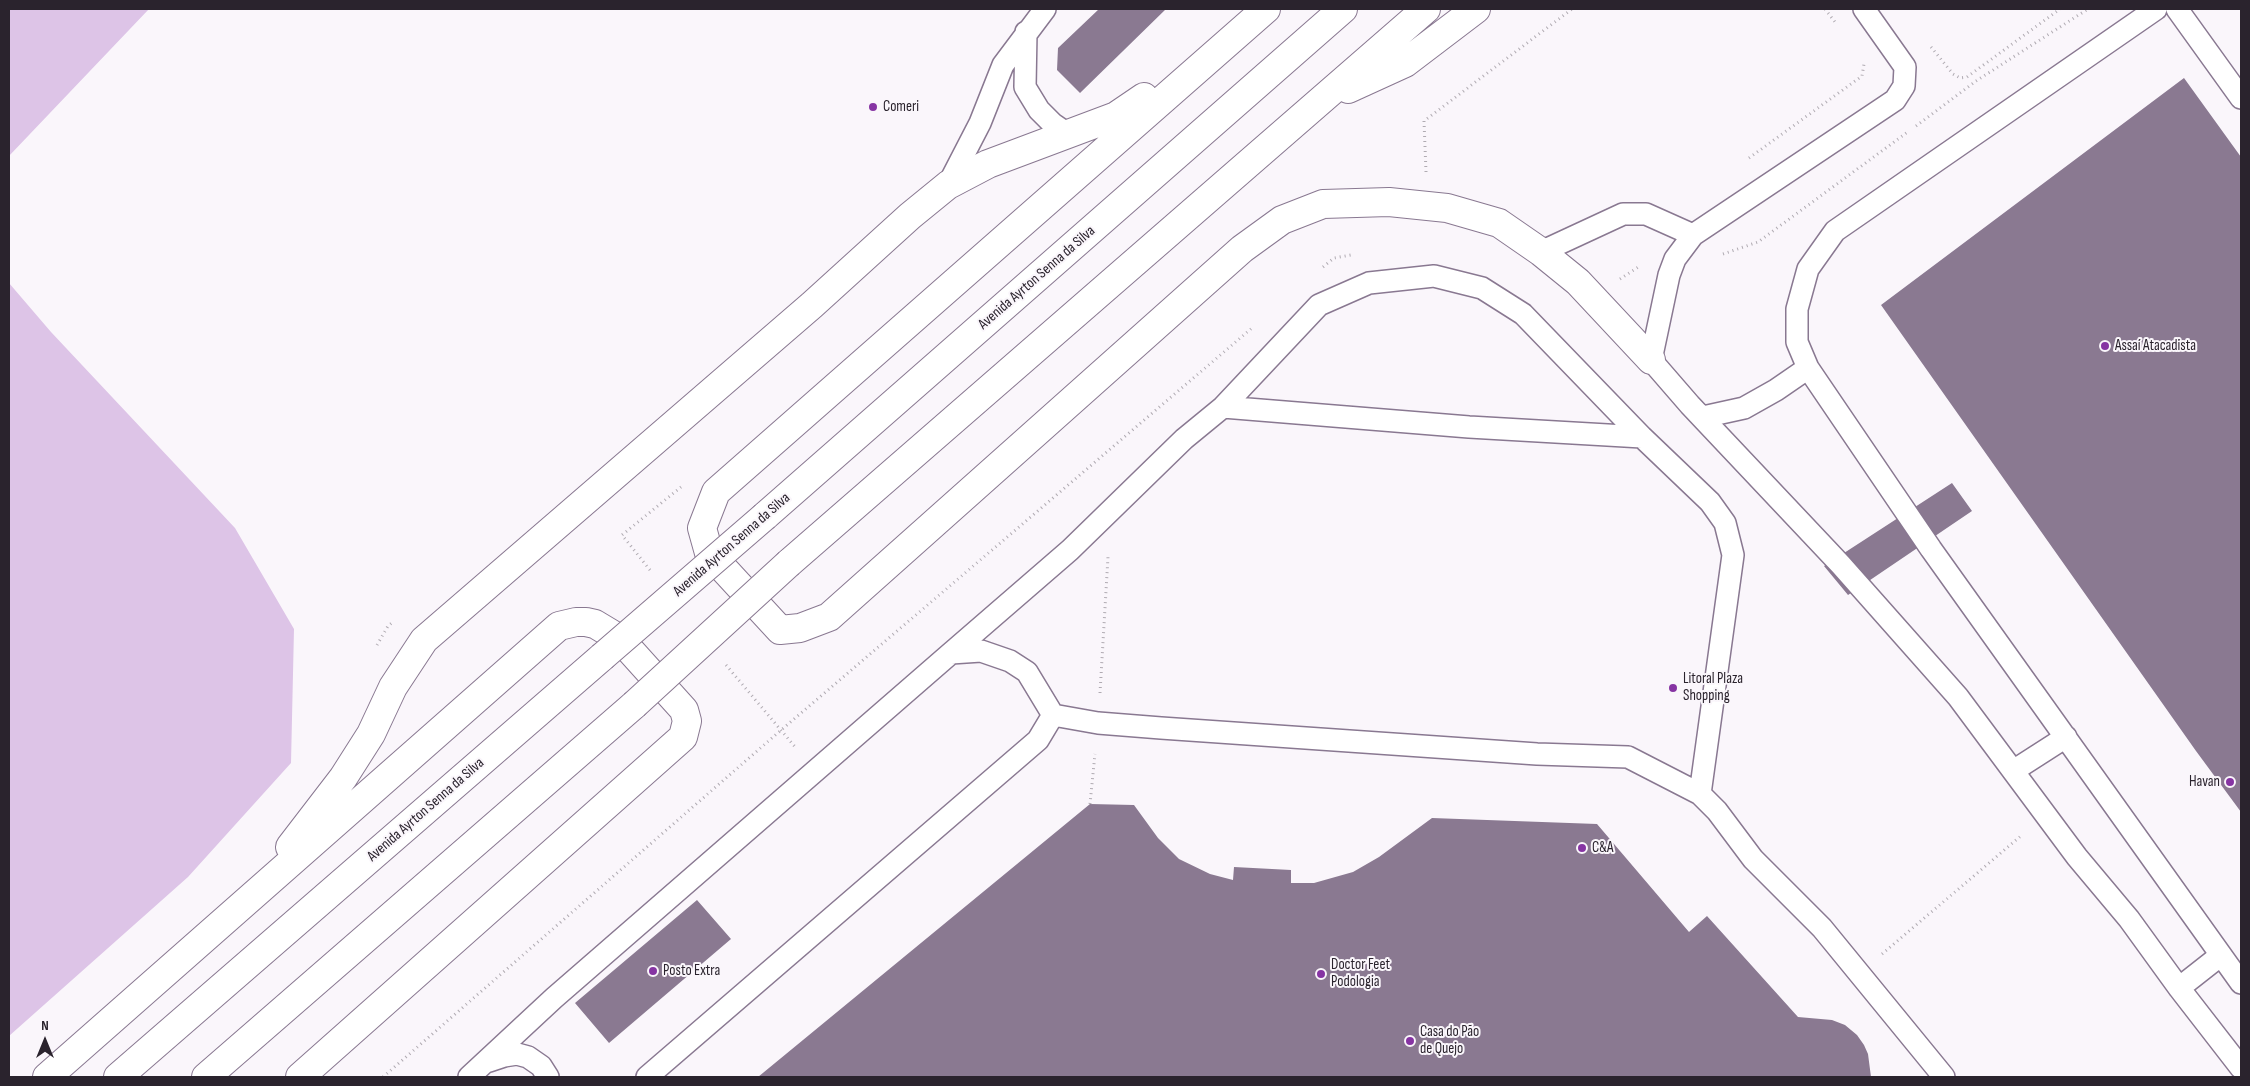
<!DOCTYPE html>
<html>
<head>
<meta charset="utf-8">
<style>
  body { margin:0 }
  #map { position:relative; width:2250px; height:1086px; overflow:hidden; background:#faf6fb; font-family:"Sofia Sans Condensed",sans-serif }
  canvas { display:block }
  .frame { position:absolute; inset:0; border:10px solid #2a232d; pointer-events:none }
  .north { position:absolute; left:20px; top:1016px; width:50px; height:50px; -webkit-text-stroke:4px #faf6fb; paint-order:stroke; rotate:0deg; font-size:14px; font-weight:700; line-height:20px; text-align:center; color:#2a232d }
  .north::after { content:''; display:block; margin:auto; width:18px; height:22px; background:#2a232d; clip-path:polygon(50% 0,100% 100%,50% 72%,0 100%) }
</style>
</head>
<body>
<div id="map">
<canvas width="2250" height="1086"></canvas>
<div class="frame"></div>
<div class="north">N</div>
</div>
<script>
const g = document.querySelector('canvas').getContext('2d');
g.lineJoin = 'round';
function fillPath(path, color) { g.fillStyle = color; g.fill(path, 'evenodd'); }
const poly = rows => new Path2D(rows.map(r => 'M' + r).join(''));
function stroke(path, color, width, dash) { g.strokeStyle = color; g.lineWidth = width; g.lineCap = dash ? 'butt' : 'round'; g.setLineDash(dash || []); g.stroke(path); }
function drawText(font, color, halo, rows, align = 'center') {
  g.font = font + ' "Sofia Sans Condensed",sans-serif'; g.lineWidth = 4; g.setLineDash([]); g.textBaseline = 'middle'; g.strokeStyle = halo; g.fillStyle = color; for (const [text, x, y, turn = 0] of rows) {
    g.save(); g.translate(x, y); g.rotate((+turn || 0) * Math.PI / 180); g.textAlign = isNaN(turn) ? turn : align; if (halo) g.strokeText(text, 0, 0); g.fillText(text, 0, 0); g.restore();
  }
}
const green = poly([
  [9,9,149,9,9,156],
  [9,283,51,332,235,528,294,629,291,763,188,877,9,1036]
]);
const building = poly([
  [1099,9,1166,9,1080,93,1057,70,1058,48],
  [2184,78,2241,157,2241,812,2196,751,1881,305],
  [1952,483,1972,511,1848,595,1824,566],
  [1090,804,1134,805,1158,838,1179,859,1210,874,1233,880,1234,867,1291,870,1291,883,1314,883,1353,872,1379,857,1432,818,1597,824,1689,932,1707,916,1798,1017,1832,1020,1845,1025,1857,1035,1864,1045,1868,1054,1871,1077,758,1077],
  [697,900,731,939,609,1043,575,1003]
]);
const path = poly([
  [1825,9,1835,22],
  [1931,47,1953,74,1960,78,1967,77,2060,9],
  [1916,126,1976,81,2088,9],
  [1749,158,1862,76,1864,64],
  [1426,172,1424,121,1572,9],
  [1723,254,1758,242,1909,131],
  [1323,267,1334,258,1351,255],
  [1620,279,1640,266],
  [650,570,622,535,681,487],
  [377,645,388,626,393,622],
  [726,665,796,748],
  [1100,693,1108,557],
  [1090,804,1095,754],
  [1882,954,2022,835],
  [383,1077,780,731,1252,328]
]);
const service = poly([
  [1864,9,1905,67,1904,86,1895,100,1693,235,1675,259,1669,275,1651,360,1690,405,1841,565,1958,697,2077,857,2129,919,2179,988,2241,1068],
  [2156,9,1835,231,1808,269,1797,309,1797,342,1808,368,1931,549,2241,983],
  [2177,9,2241,98],
  [1026,32,1025,87,1039,110,1053,124,1069,135],
  [948,185,980,123,1003,65,1045,9],
  [1541,252,1623,214,1646,214,1693,235],
  [1223,407,1469,427,1642,437],
  [1703,417,1744,408,1776,390,1808,368],
  [951,653,1070,550,1184,439,1223,407,1319,305,1369,283,1434,276,1482,288,1523,314,1642,437,1710,502,1725,523,1733,555,1700,794],
  [1053,715,1098,723,1161,728,1537,754,1628,757,1700,794,1717,811,1753,859,1822,928,1944,1077],
  [2013,771,2066,737],
  [2179,988,2221,955],
  [489,1061,504,1056,517,1054,528,1057,541,1066,548,1077],
  [469,1077,554,998,951,653,981,651,1010,661,1027,672,1053,715,1038,740,647,1077]
]);
const motorway = poly([
  [1266,9,716,492,702,528,709,553,780,630,800,628,829,617,1242,249,1282,220,1323,204,1389,202,1447,208,1499,223,1541,252,1578,282,1651,360],
  [1348,89,1405,63,1476,9],
  [765,516,1343,9],
  [789,563,1426,9],
  [290,847,343,778,371,734,393,687,424,640,812,305,910,216,948,185,988,164,1116,116,1144,97],
  [47,1077,559,626,576,622,586,622,595,624,620,639,684,710,687,721,683,737,300,1077],
  [118,1077,602,657],
  [206,1077,634,705]
]);
const motorwayBridge = poly([
  [602,657,765,516],
  [634,705,789,563]
]);
const markers = [
  [873,107,5,"#8634a3"],
  [2105,346,5,"#8634a3"],
  [1673,688,5,"#8634a3"],
  [2230,782,5,"#8634a3"],
  [1582,848,5,"#8634a3"],
  [653,971,5,"#8634a3"],
  [1321,974,5,"#8634a3"],
  [1410,1041,5,"#8634a3"]
];
const poiNames = [
  ["Comeri",883,107],
  ["Assaí Atacadista",2115,346],
  ["Litoral Plaza",1683,679],
  ["Shopping",1683,696],
  ["Havan",2220,782,"right"],
  ["C&A",1592,848],
  ["Doctor Feet",1331,965],
  ["Podologia",1331,982],
  ["Posto Extra",663,971],
  ["Casa do Pão",1420,1032],
  ["de Quejo",1420,1049]
];
const streetNames = [
  ["Avenida Ayrton Senna da Silva",1037,278,-41],
  ["Avenida Ayrton Senna da Silva",732,545,-41],
  ["Avenida Ayrton Senna da Silva",426,810,-41]
];
fillPath(green, '#ddc4e7');
fillPath(building, '#8a7991');
stroke(service, '#897891', 24);
stroke(motorway, '#897891', 30);
stroke(path, '#b0abb2', 3, [1, 4]);
stroke(service, '#fff', 21);
stroke(motorway, '#fff', 28);
stroke(motorwayBridge, '#897891', 30, []);
stroke(motorwayBridge, '#fff', 28);
for (const [x, y, r, color] of markers) { const dot = new Path2D(); dot.arc(x, y, r, 0, 2 * Math.PI); g.fillStyle = color; g.fill(dot); stroke(dot, '#faf6fb', 2); }
drawText('15px', '#2a232d', '#faf6fb', poiNames, 'left');
drawText('15px', '#2a232d', '#faf6fb', streetNames);
</script>
</body>
</html>
